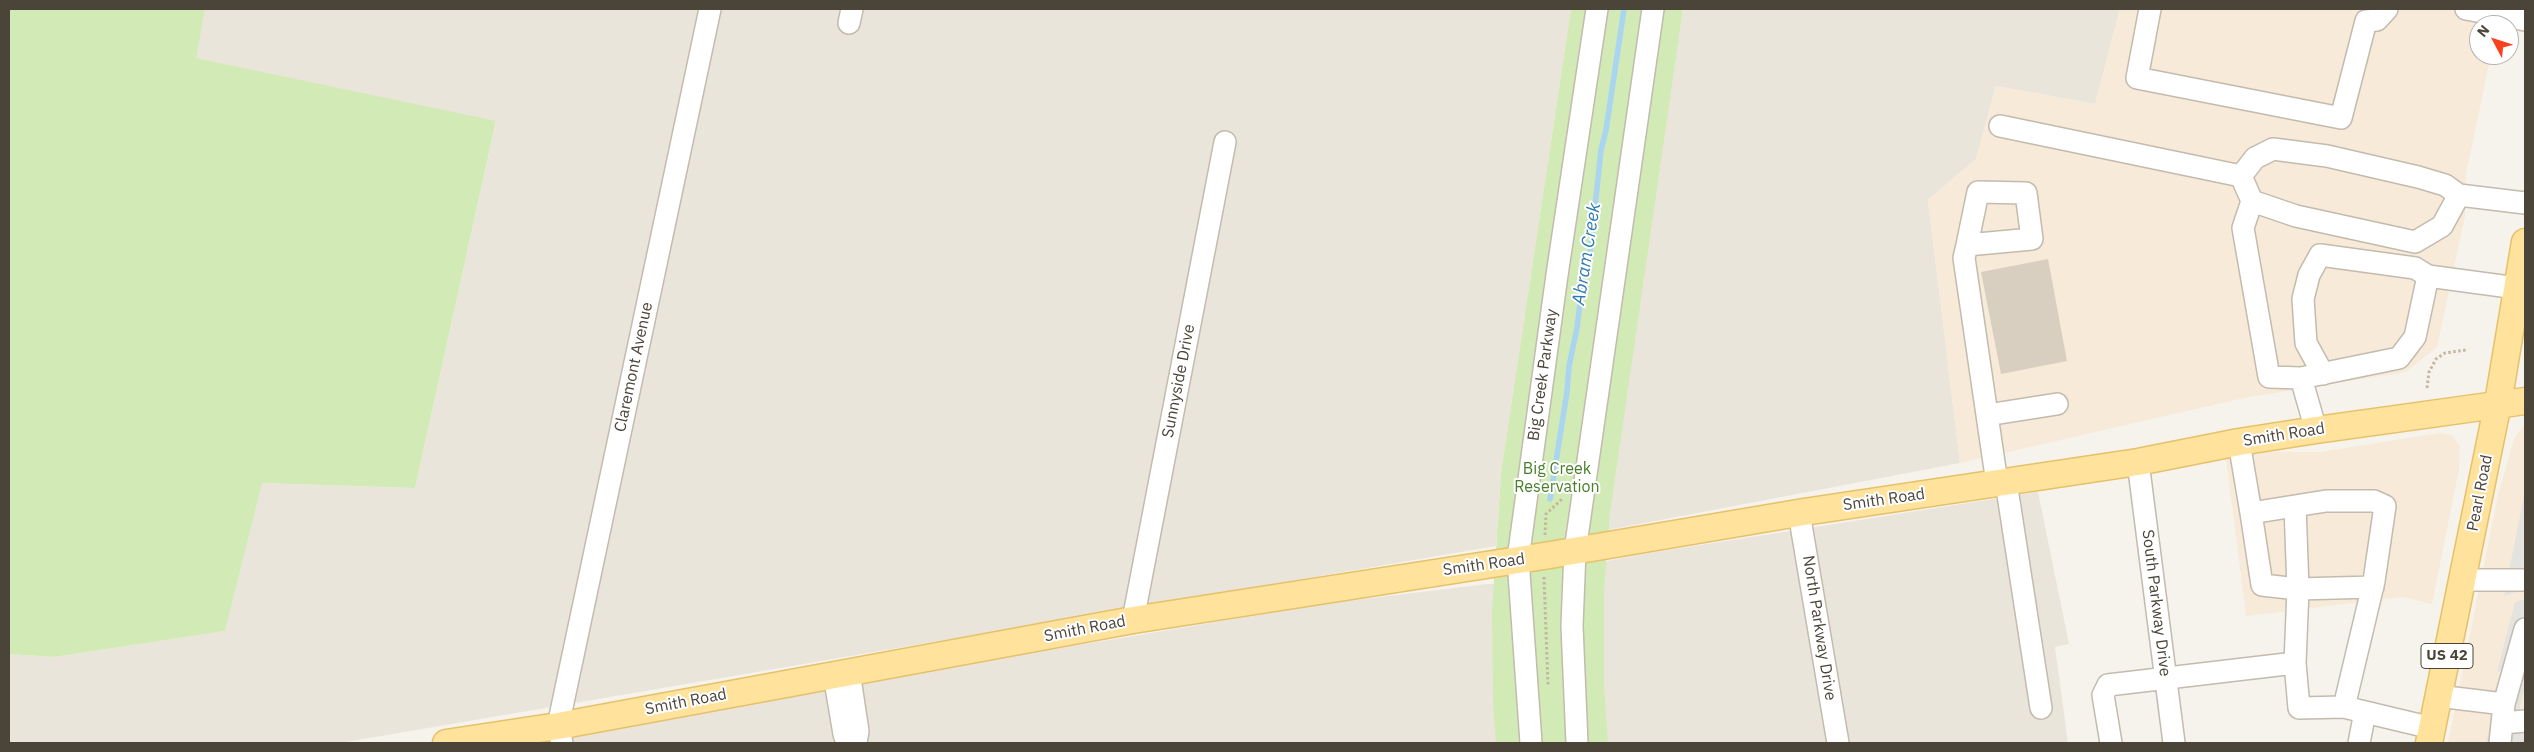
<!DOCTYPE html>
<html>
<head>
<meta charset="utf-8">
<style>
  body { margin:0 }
  #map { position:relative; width:2534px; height:752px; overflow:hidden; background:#f6f3ec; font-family:"IBM Plex Sans",sans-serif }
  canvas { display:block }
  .frame { position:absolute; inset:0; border:10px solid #4b4439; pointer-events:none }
  .north { position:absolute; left:2469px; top:15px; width:50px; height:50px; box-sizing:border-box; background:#fff; border:1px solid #b7b4b0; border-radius:50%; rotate:310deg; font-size:14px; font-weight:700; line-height:20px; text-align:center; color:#4b4439 }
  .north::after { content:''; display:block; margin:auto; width:18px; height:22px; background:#fc3f1d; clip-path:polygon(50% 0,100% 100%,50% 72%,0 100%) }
</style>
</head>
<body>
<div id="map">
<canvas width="2534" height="752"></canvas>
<div class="frame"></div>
<div class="north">N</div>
</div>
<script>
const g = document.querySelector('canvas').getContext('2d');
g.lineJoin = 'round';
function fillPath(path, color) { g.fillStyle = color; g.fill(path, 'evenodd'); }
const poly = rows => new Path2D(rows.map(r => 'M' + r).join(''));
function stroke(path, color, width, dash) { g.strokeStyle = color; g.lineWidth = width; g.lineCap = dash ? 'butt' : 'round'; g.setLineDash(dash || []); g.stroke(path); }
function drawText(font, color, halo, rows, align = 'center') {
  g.font = font + ' "IBM Plex Sans",sans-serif'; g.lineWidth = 4; g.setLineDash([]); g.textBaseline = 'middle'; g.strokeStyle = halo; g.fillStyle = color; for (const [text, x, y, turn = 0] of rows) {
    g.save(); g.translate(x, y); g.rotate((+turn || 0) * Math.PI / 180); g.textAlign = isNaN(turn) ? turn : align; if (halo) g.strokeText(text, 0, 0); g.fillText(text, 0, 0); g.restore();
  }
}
const residential = poly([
  [205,9,1571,9,1501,473,1496,546,340,743,9,743,9,654,54,657,225,631,261,483,415,488,496,122,195,58],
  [1683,9,2120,9,2095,104,1996,86,1976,159,1928,200,1960,463,1608,530,1618,444],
  [2038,492,2069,644,2055,647,2068,743,1583,743,1598,563,1637,555],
  [1487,584,1505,584,1516,743,494,743,1330,603]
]);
const commercial = poly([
  [2120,9,2500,9,2497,25,2479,25,2479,55,2491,55,2466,174,2465,216,2437,347,2406,372,2244,398,1960,463,1928,200,1976,159,1996,86,2095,104],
  [2525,424,2525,743,2448,743,2498,495,2514,439],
  [2440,433,2452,435,2460,447,2459,469,2432,604,2403,597,2246,616,2226,458,2268,452,2320,452]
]);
const green = poly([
  [9,9,205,9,196,58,496,121,415,488,262,483,225,631,54,657,9,654],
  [1571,9,1683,9,1610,513,1604,593,1604,685,1608,743,1496,743,1493,705,1492,612,1501,473]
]);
const parking = poly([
  [2525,491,2525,589,2504,596],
  [2525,599,2525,685,2520,706,2520,710,2525,714,2525,743,2486,743,2492,717,2490,711,2498,686,2514,665,2497,672,2515,602]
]);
const stream = poly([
  [1550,499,1567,392,1569,366,1577,328,1583,278,1588,273,1601,150,1606,130,1624,9]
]);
const building = poly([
  [2048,259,2067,361,2001,374,1981,272]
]);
const path = poly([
  [2427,388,2429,372,2436,359,2445,353,2466,350],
  [1545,535,1546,514,1562,499],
  [1544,577,1548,685]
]);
const minor = poly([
  [2150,9,2137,78,2341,118,2366,21,2377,20,2387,9],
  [2466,9,2525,20],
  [849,23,852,9],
  [2000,126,2241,176],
  [2459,195,2442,226,2415,242,2296,216,2252,201,2241,176,2255,158,2273,149,2327,156,2418,177,2445,185,2459,195,2525,203],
  [2252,201,2243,228,2269,377,2301,378,2316,430],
  [1967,245,2032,239,2026,193,1978,192,1967,245,1964,258,1997,483],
  [2323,374,2306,343,2303,299,2309,275,2320,255,2415,268,2428,276],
  [2301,378,2399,358,2415,337,2428,276,2517,288],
  [1987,415,2057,404],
  [2239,442,2251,513,2326,501,2374,501,2385,506,2374,581,2344,707,2432,728],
  [2138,462,2174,743],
  [2006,482,2041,708],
  [1799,513,1838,743],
  [2251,513,2262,585,2298,589,2295,506],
  [2463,580,2525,580],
  [1133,620,1225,142],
  [849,672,858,731,856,743],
  [834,675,844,734,847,743],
  [2438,696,2504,704,2525,629],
  [2344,707,2299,708,2295,663,2298,589,2373,587],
  [2503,723,2525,721],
  [562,743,558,726,710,9],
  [1531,743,1518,559,1557,275,1597,9],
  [1577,743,1572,626,1575,551,1653,9],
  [2111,743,2103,695,2108,685,2295,663],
  [2359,743,2365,712],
  [2500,743,2504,704]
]);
const major = poly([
  [446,743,558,726,1133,620,1544,556,1804,512,2138,462,2239,442,2316,430,2525,401],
  [2429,743,2498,403,2525,242]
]);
const shields = [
  [2447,656,52]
];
const shieldNames = [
  ["US 42",2447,656]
];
const streetNames = [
  ["Claremont Avenue",634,367,-78],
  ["Big Creek Parkway",1543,375,-82],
  ["Sunnyside Drive",1179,381,-79],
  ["Smith Road",2284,435,-9],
  ["Pearl Road",2480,493,-79],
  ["Smith Road",1884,500,-8],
  ["Smith Road",1484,565,-8],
  ["South Parkway Drive",2156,603,83],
  ["North Parkway Drive",1819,628,81],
  ["Smith Road",1085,629,-11],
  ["Smith Road",686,702,-11]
];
const parkNames = [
  ["Big Creek",1557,469],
  ["Reservation",1557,487]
];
const waterNames = [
  ["Abram Creek",1587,254,-81]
];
fillPath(residential, '#eae5da');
fillPath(commercial, '#f7ead8');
fillPath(green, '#d2eab5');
fillPath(parking, '#e5e3e0');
stroke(stream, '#a9d4f2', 5.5);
fillPath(building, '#d8cfc1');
stroke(minor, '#c2bbae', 24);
stroke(major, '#e6c16a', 29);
stroke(path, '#c4b79f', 3, [2.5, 2.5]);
stroke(minor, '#fff', 21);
stroke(major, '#ffe39c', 26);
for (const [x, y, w] of shields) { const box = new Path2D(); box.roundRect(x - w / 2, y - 12.5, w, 25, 4); g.fillStyle = '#fff'; g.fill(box); stroke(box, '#4b4439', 1); }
drawText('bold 15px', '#4b4439', null, shieldNames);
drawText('16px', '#4b4439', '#fff', streetNames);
drawText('16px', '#4a7f2a', '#fff', parkNames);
drawText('italic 18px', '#2e7ab2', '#fff', waterNames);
</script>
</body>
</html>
